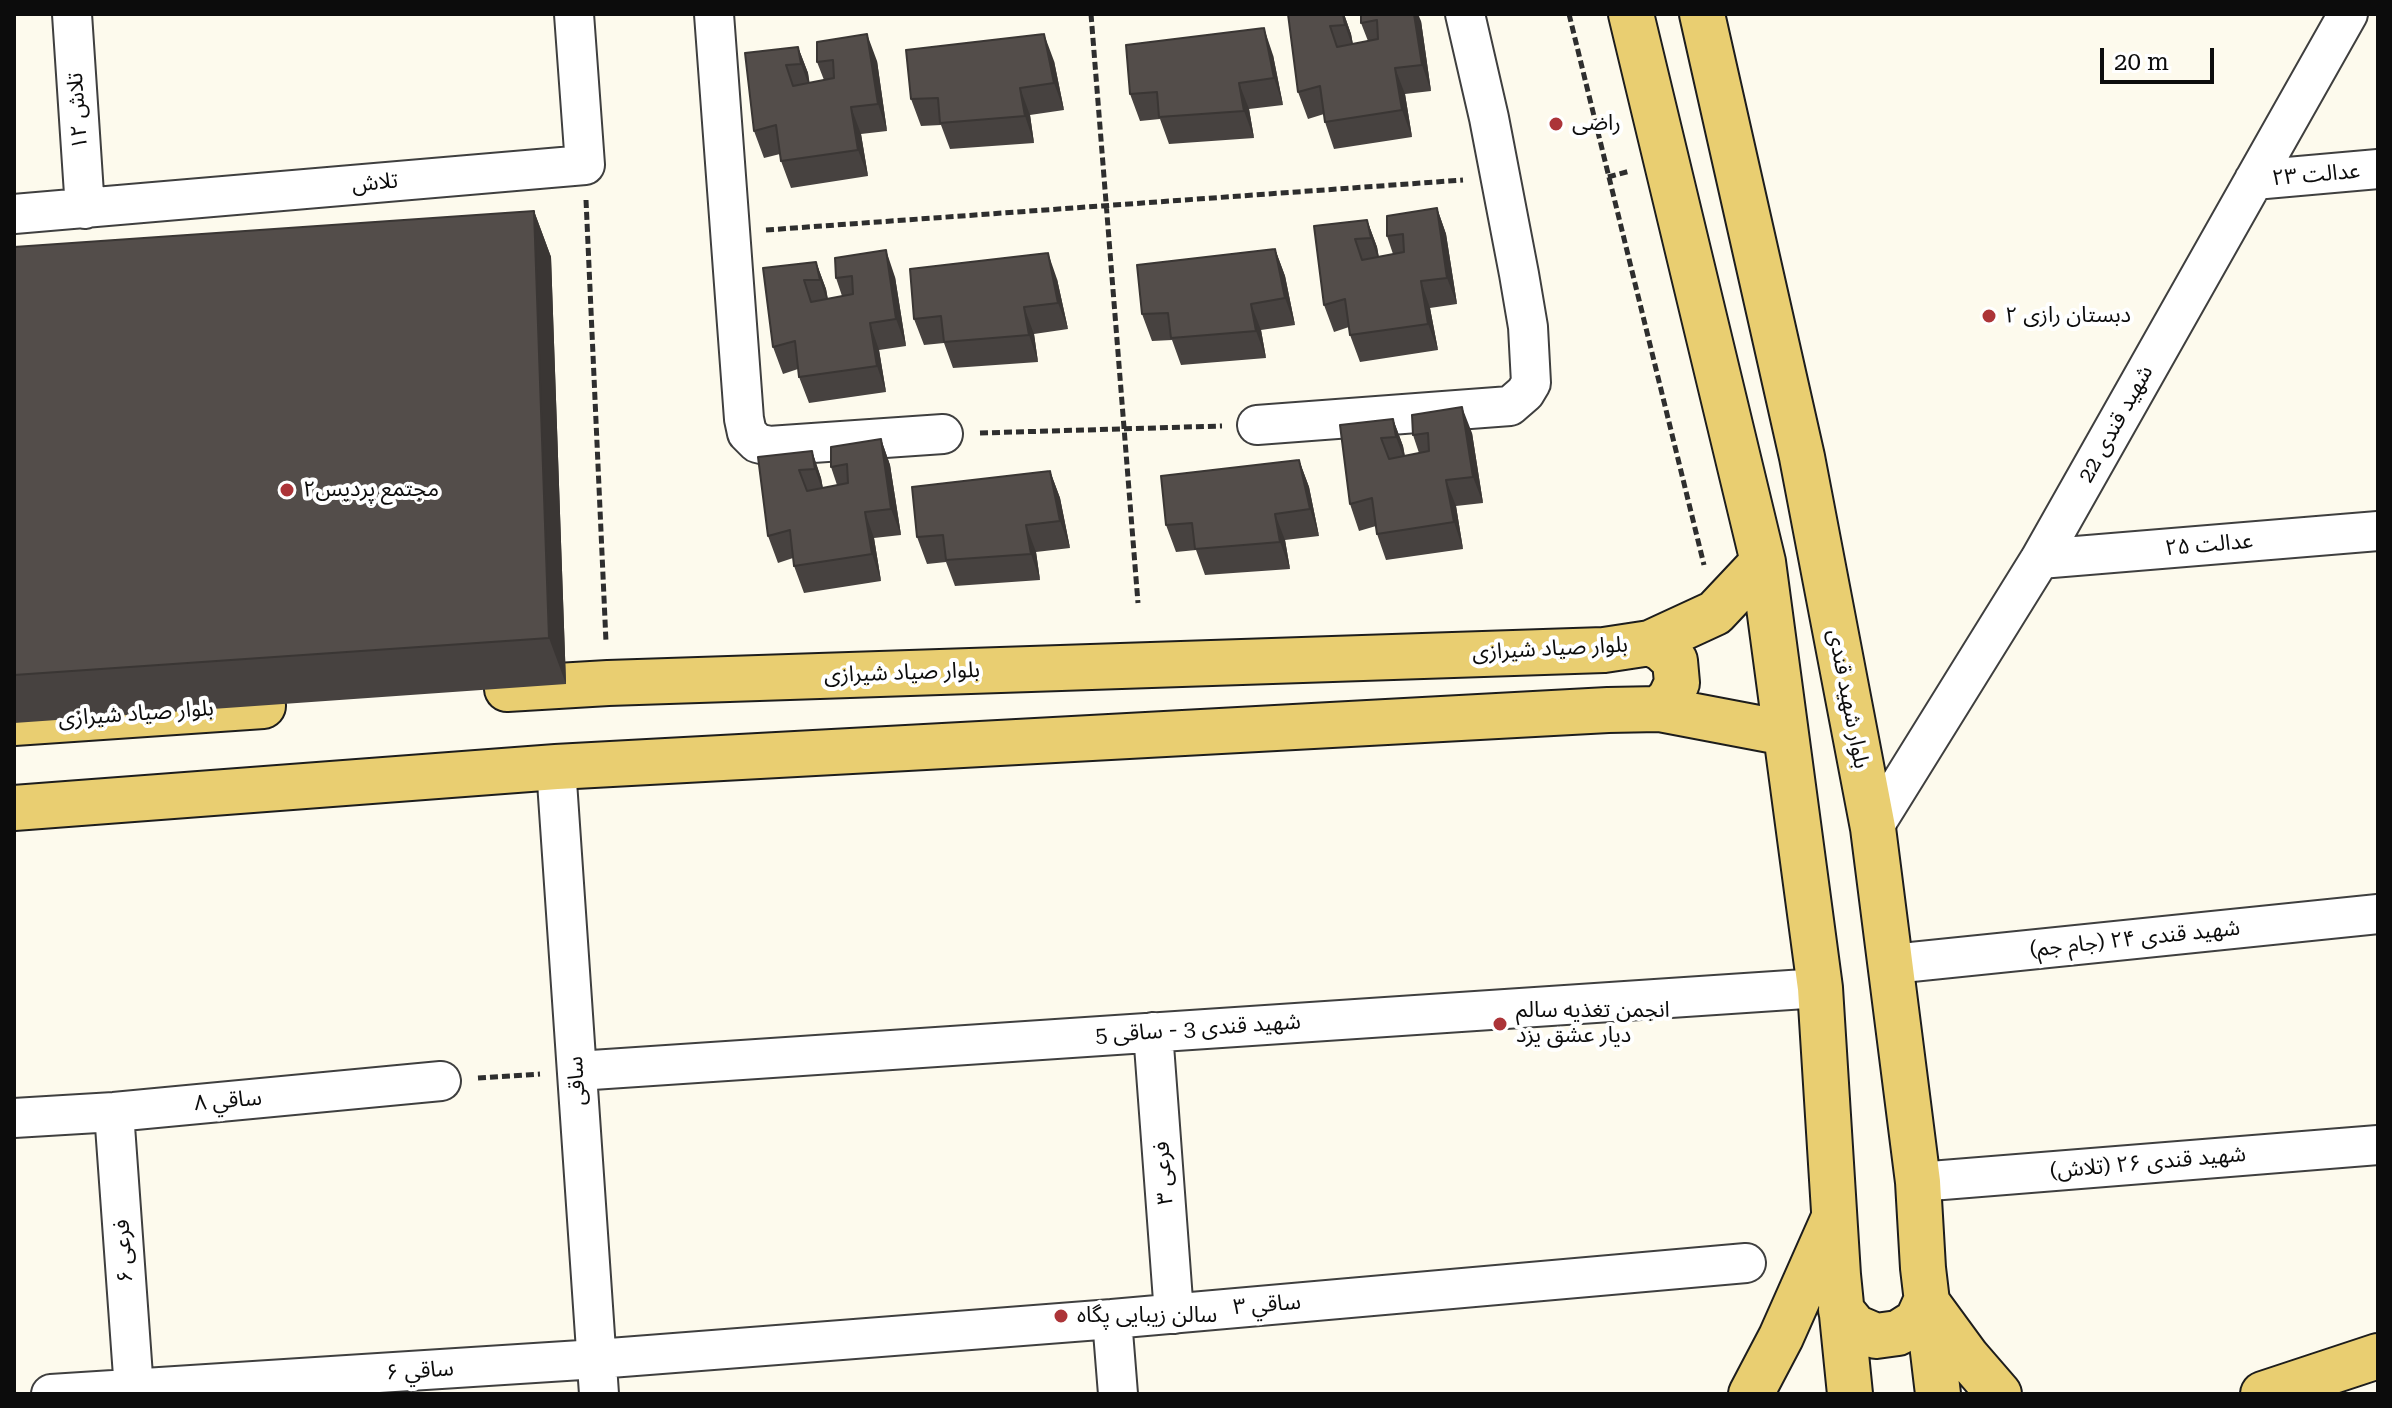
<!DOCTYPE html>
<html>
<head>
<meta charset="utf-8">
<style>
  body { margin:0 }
  #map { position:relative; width:2392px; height:1408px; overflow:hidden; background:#fdfaed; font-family:"Roboto Serif",serif }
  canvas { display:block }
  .frame { position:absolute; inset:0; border:16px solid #0c0c0c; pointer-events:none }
  .scale { position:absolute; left:2100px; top:48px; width:114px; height:36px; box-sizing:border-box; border:4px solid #0c0c0c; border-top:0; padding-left:10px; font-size:24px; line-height:28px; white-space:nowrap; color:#0c0c0c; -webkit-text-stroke:6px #fff; paint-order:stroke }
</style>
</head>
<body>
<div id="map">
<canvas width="2392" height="1408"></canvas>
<div class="frame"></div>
<div class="scale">20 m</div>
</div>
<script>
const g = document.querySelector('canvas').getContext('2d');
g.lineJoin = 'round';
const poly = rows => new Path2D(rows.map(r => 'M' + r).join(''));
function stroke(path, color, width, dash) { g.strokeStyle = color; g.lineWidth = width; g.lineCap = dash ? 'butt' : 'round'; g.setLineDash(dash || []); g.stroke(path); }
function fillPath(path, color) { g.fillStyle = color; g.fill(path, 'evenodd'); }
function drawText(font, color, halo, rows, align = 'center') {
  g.font = font + ' "Roboto Serif","Noto Sans Arabic",serif'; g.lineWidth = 8; g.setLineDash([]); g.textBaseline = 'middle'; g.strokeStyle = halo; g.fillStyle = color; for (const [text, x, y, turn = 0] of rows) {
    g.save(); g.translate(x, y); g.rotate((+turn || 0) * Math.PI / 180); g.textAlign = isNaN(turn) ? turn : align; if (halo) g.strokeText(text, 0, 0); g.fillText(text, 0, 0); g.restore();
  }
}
const path = poly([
  [1091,14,1138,603],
  [1569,14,1704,565],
  [1608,177,1630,171],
  [586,200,606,642],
  [766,230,1463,180],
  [980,433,1222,426],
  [478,1078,540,1074]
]);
const minor = poly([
  [72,14,85,209],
  [714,14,744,419,747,433,757,443,769,446,943,434],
  [2254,180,2378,169],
  [14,214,585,165,574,14],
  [1257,425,1510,406,1525,393,1531,383,1528,327,1519,274,1489,118,1465,14],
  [2040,559,2378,531],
  [556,767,599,1394],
  [1873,828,2040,559,2348,14],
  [1892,964,2378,914],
  [1153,1032,1174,1314],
  [577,1071,1820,988],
  [114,1112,134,1390],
  [14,1118,114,1112,441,1081],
  [1918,1182,2378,1145],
  [1112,1319,1118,1394],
  [51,1394,597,1359,1112,1319,1746,1263]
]);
const major = poly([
  [1631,14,1763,562,1820,988,1838,1275,1850,1394],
  [1702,14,1802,457,1873,828,1918,1182,1923,1268,1938,1394],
  [1650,643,1662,649,1675,661,1677,683,1670,698,1659,709],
  [507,689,608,683,1604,650,1650,643,1715,613,1763,562],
  [14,723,263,706],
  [14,808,556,767,1608,710,1659,709,1785,733],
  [1841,1310,1855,1327,1876,1336,1898,1333,1917,1321,1926,1301,1967,1357,1999,1394],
  [1751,1394,1781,1337,1832,1222],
  [2263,1394,2378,1356]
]);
const wall = poly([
  [1288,14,1344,14,1351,34,1353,44,1368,41,1361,23,1361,14,1421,21,1431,91,1405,94,1412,137,1334,149,1325,122,1324,114,1308,119,1298,92],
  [817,42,877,61,887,131,861,134,868,176,791,188,781,161,780,154,764,158,754,131,745,53,798,47,808,73,809,83,824,80,817,62],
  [1273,55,1283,105,1249,109,1254,138,1169,144,1160,119,1140,121,1130,94],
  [1054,61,1064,110,1030,115,1034,143,950,149,941,125,921,126,911,99],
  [1437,208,1446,234,1457,304,1430,308,1438,350,1360,362,1350,335,1349,327,1334,332,1324,305,1314,226,1367,220,1377,247,1379,257,1393,254,1387,236],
  [534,211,551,257,566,684,14,723,14,247],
  [1275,249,1285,276,1295,325,1261,330,1266,358,1181,365,1172,340,1152,341,1142,314],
  [835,258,895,277,906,346,879,350,886,392,809,403,799,377,798,369,783,374,773,347,763,268,816,262,826,289,828,299,842,296,836,278],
  [1057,279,1068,329,1034,334,1038,362,953,368,944,343,924,345,914,319],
  [1412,415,1472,433,1483,503,1456,506,1463,549,1386,560,1377,534,1376,526,1359,531,1350,504,1340,425,1393,419,1403,446,1405,456,1419,453,1413,435],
  [881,439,890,465,901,535,874,538,881,581,804,593,794,566,793,558,778,563,768,536,758,457,812,451,821,478,823,488,837,485,831,467],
  [1299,460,1309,487,1319,536,1285,540,1290,569,1205,575,1196,550,1176,552,1166,525],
  [1050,471,1060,498,1070,548,1036,552,1040,580,955,586,946,562,927,564,917,537]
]);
const shadedWall = poly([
  [1343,14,1344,14,1351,34,1354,51,1345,25],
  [1414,14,1418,14,1421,21,1431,91,1422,65],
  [1264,28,1273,55,1283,105,1274,78],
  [867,34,877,61,887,131,878,104],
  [1044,34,1054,61,1064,110,1054,83],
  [798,47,808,73,811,91,801,64],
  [1395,68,1405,94,1412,137,1402,110],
  [1239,83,1249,109,1254,138,1244,111],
  [1020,88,1030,115,1034,143,1025,116],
  [851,107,861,134,868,176,858,150],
  [1437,208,1446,234,1457,304,1447,278],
  [534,211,551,257,566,684,549,638],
  [1367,220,1377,247,1380,265,1371,238],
  [1275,249,1285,276,1295,325,1285,298],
  [886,250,895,277,906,346,896,319],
  [1048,253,1057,279,1068,329,1058,303],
  [816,262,826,289,829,307,820,280],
  [1421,281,1430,308,1438,350,1428,324],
  [1251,304,1261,330,1266,358,1256,331],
  [1024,307,1034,334,1038,362,1029,335],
  [870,323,879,350,886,392,877,366],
  [1462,407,1472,433,1483,503,1473,477],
  [1393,419,1403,446,1406,464,1396,437],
  [881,439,890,465,901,535,891,509],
  [812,451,821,478,824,495,815,469],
  [1299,460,1309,487,1319,536,1310,509],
  [1050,471,1060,498,1070,548,1060,521],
  [1446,480,1456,506,1463,549,1454,522],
  [865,512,874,538,881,581,872,554],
  [1275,514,1285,540,1290,569,1280,542],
  [1026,525,1036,552,1040,580,1031,554]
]);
const building = poly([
  [1288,14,1343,14,1345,25,1330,26,1337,47,1378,39,1377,20,1361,23,1361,14,1414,14,1422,65,1395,68,1402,110,1325,122,1320,86,1298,92,1288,14],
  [1264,28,1274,78,1239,83,1244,111,1159,117,1157,92,1130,94,1126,45,1264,28],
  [867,34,878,104,851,107,858,150,781,161,776,125,754,131,745,53,798,47,801,64,786,65,793,86,834,78,833,60,817,62,817,42,867,34],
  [1044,34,1054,83,1020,88,1025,116,940,123,938,98,911,99,906,50,1044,34],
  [1437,208,1447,278,1421,281,1428,324,1350,335,1345,299,1324,305,1314,226,1367,220,1371,238,1355,239,1362,260,1404,252,1403,234,1387,236,1387,216,1437,208],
  [534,211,549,638,14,675,14,247,534,211],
  [1275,249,1285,298,1251,304,1256,331,1171,338,1168,313,1142,314,1137,265,1275,249],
  [886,250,896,319,870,323,877,366,799,377,795,341,773,347,763,268,816,262,820,280,804,280,811,302,853,294,852,276,836,278,835,258,886,250],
  [1048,253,1058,303,1024,307,1029,335,944,342,941,316,914,319,910,269,1048,253],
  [1462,407,1473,477,1446,480,1454,522,1377,534,1372,498,1350,504,1340,425,1393,419,1396,437,1381,438,1389,459,1429,451,1428,433,1413,435,1412,415,1462,407],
  [881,439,891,509,865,512,872,554,794,566,790,530,768,536,758,457,812,451,815,469,799,470,807,491,848,483,847,464,831,467,831,447,881,439],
  [1299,460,1310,509,1275,514,1280,542,1195,549,1192,523,1166,525,1161,476,1299,460],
  [1050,471,1060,521,1026,525,1031,554,946,560,943,535,917,537,912,487,1050,471]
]);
const markers = [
  [1556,124,8,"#ac3438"],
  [1989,316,8,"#ac3438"],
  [287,490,8,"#ac3438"],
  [1500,1024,8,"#ac3438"],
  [1061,1316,8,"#ac3438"]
];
const streetNames = [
  ["تلاش ۱۲",78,111,-94],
  ["عدالت ۲۳",2316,175,-5],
  ["تلاش",375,183,-5],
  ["شهید قندی 22",2116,424,-61],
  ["عدالت ۲۵",2209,545,-5],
  ["بلوار صیاد شیرازی",1550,649,-3],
  ["بلوار صیاد شیرازی",902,673,-2],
  ["بلوار شهید قندی",1848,699,79],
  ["بلوار صیاد شیرازی",136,714,-4],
  ["شهید قندی ۲۴ (جام جم)",2135,939,-6],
  ["شهید قندی 3 - ساقی 5",1198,1029,-4],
  ["ساقی",577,1081,-94],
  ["ساقي ۸",228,1101,-5],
  ["شهید قندی ۲۶ (تلاش)",2148,1163,-5],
  ["فرعی ۳",1164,1173,-94],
  ["فرعی ۶",124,1251,-94],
  ["ساقي ۳",1267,1305,-5],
  ["ساقي ۶",420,1371,-4]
];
const poiNames = [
  ["راضی",1572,124],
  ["دبستان رازی ۲",2005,316],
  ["مجتمع پردیس۲",303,490],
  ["انجمن تغذیه سالم",1516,1011],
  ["دیار عشق یزد",1516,1036],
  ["سالن زیبایی پگاه",1077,1316]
];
stroke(minor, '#3f3f3f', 42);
stroke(major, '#1d1d1d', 48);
stroke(path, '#2e2e2e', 5, [8, 4]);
stroke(minor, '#fff', 38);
stroke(major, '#e9ce71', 44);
fillPath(wall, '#474240');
fillPath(shadedWall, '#3a3634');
fillPath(building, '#534d4a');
stroke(building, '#3a3634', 2);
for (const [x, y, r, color] of markers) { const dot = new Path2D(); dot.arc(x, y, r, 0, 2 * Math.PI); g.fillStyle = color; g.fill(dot); stroke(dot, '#fff', 3); }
drawText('22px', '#0c0c0c', '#fff', streetNames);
drawText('22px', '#0c0c0c', '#fff', poiNames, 'left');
</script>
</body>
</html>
